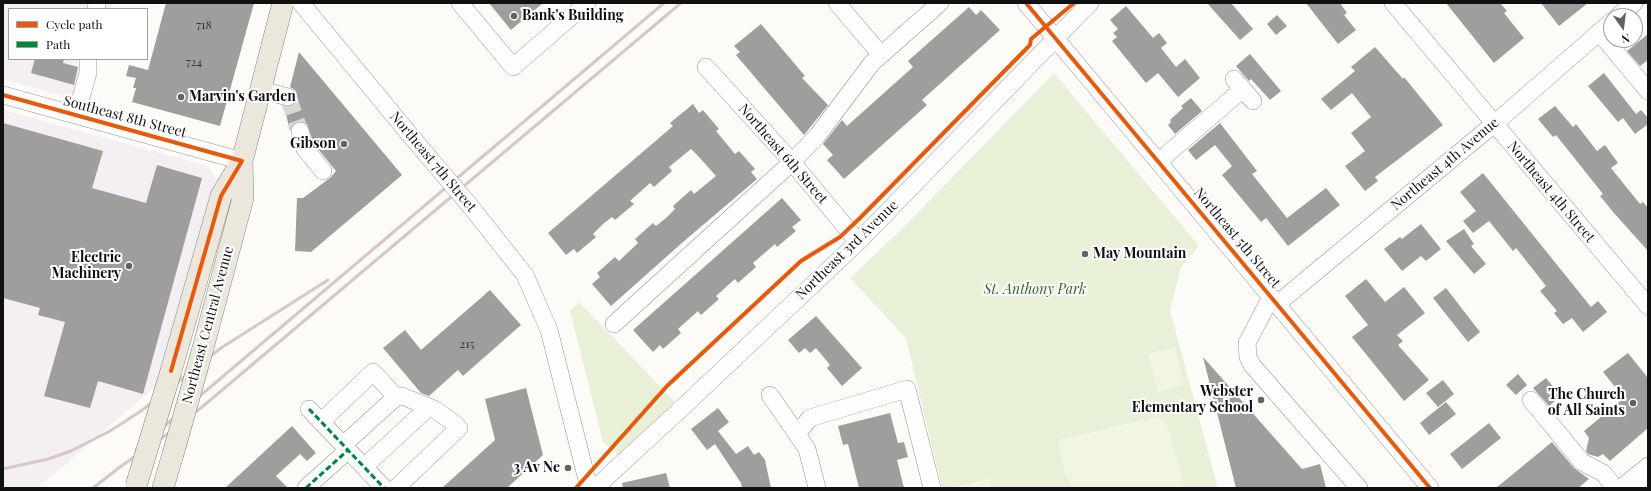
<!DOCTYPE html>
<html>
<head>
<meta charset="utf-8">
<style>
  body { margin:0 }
  #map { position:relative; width:1651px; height:491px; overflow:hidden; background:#fcfbf7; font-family:"Playfair Display",serif }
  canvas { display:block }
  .frame { position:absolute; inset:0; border:4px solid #101010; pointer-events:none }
  .legend { position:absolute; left:8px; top:8px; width:140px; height:52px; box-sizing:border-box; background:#fff; border:1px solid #9f9f9f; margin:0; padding:5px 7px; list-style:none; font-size:12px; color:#101010 }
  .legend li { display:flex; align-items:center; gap:8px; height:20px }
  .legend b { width:20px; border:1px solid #9f9f9f }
  .north { position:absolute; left:1603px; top:8px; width:40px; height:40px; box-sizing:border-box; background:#fff; border:1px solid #9f9f9f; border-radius:50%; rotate:166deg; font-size:11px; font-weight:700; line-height:16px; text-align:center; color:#101010 }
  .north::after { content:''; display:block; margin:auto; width:14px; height:18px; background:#636261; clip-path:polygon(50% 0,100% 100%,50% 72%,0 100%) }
</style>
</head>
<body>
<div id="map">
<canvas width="1651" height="491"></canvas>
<div class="frame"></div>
<ul class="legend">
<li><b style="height:5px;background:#e8590c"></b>Cycle path</li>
<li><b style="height:5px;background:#00873e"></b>Path</li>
</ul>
<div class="north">N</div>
</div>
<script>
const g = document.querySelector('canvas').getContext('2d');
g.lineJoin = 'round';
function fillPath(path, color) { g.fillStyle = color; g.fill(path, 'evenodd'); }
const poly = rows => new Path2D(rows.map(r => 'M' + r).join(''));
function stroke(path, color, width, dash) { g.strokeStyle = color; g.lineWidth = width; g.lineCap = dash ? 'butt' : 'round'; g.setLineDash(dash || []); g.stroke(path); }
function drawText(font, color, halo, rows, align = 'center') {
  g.font = font + ' "Playfair Display",serif'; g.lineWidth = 4; g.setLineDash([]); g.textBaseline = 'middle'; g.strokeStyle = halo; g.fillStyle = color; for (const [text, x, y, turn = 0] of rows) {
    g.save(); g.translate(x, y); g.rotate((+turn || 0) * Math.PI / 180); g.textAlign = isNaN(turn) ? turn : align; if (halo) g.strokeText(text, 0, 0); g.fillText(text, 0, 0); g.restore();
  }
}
const industrial = poly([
  [5,3,113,3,111,9,9,9,9,59,97,59,84,102,3,79,3,10],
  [3,110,208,166,216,179,157,385,38,488,3,488]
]);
const green = poly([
  [1054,73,1199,246,1181,267,1170,311,1218,488,942,488,906,338,850,278,901,230],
  [579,302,674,401,673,409,620,456,603,442,570,311]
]);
const pitch = poly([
  [1175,347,1184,385,1158,392,1148,354],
  [1157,417,1167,424,1185,488,1073,488,1064,470,1058,440],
  [989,479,992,488,951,488]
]);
const building = poly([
  [166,3,254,3,220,126,132,102,136,88,133,88,136,78,126,76,129,65,148,70],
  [489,3,543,3,511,30],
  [1207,3,1231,3,1253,29,1240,40],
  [1306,3,1340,3,1347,13,1344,15,1356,30,1338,44],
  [1446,3,1500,3,1507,11,1504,13,1524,38,1494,63],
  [1541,3,1588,3,1559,26],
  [1126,6,1153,38,1159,33,1167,43,1161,48,1176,67,1185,59,1200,78,1178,97,1158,73,1146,83,1112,41,1117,37,1113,33,1118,29,1110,20],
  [969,7,976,15,981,10,1000,30,922,100,927,105,844,179,827,160,833,155,823,144,842,120,847,126,913,67,908,61],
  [1277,15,1287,26,1276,35,1267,24],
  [761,24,805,76,802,78,828,105,804,135,736,55,740,52,734,46],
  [1648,34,1648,60,1640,66,1627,51],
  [1375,47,1403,79,1404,77,1443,125,1375,177,1378,181,1365,191,1345,166,1365,151,1351,133,1371,117,1352,93,1331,110,1321,99,1355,71,1351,67],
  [299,52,402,175,311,252,295,251,297,198,303,198,330,178,336,171,314,144,307,124,297,122,293,124,290,131,285,110,286,107,295,104,298,99,295,90,290,87],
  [1250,54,1281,91,1270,100,1251,79,1249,81,1236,66],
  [35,59,64,59,63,63,78,67,74,85,31,73],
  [1604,73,1636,114,1641,110,1648,118,1648,124,1635,134,1623,118,1618,122,1588,86],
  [1191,98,1202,111,1175,134,1168,125,1171,122,1170,120,1183,108,1181,106],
  [693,104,699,113,703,110,719,129,716,131,735,154,739,151,755,169,751,172,757,179,683,242,611,306,592,284,600,277,597,273,615,257,619,261,638,243,635,239,653,223,656,226,666,218,675,209,673,206,691,190,694,194,716,176,699,157,691,149,669,167,672,171,654,187,650,183,630,201,634,204,615,220,612,217,603,224,593,234,596,237,577,253,574,249,566,255,548,233,673,126,670,123],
  [1555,106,1573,127,1576,124,1597,151,1605,145,1618,163,1611,168,1640,204,1643,202,1648,208,1648,251,1614,213,1600,196,1603,194,1556,135,1553,137,1538,119],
  [3,123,103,151,92,188,146,203,157,165,202,178,143,394,98,381,90,408,44,396,65,322,38,315,40,308,3,298],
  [1220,123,1257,171,1252,174,1287,218,1326,188,1340,205,1288,246,1266,218,1261,222,1222,175,1232,166,1215,145,1196,160,1188,150],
  [1483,173,1591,307,1598,301,1607,312,1583,332,1572,318,1563,324,1554,313,1557,311,1540,291,1546,286,1516,248,1513,251,1489,221,1473,233,1463,221,1476,211,1460,192],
  [782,198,801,220,792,227,796,231,777,247,775,244,753,263,756,267,738,283,735,279,716,296,719,299,701,315,698,311,678,329,681,333,663,349,660,345,653,352,633,330],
  [1421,224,1441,249,1426,261,1421,256,1402,271,1384,249,1400,237,1402,239],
  [1464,229,1474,244,1471,246,1486,264,1474,274,1446,241],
  [1366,279,1385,302,1404,287,1425,313,1397,335,1403,341,1398,345,1429,380,1404,401,1352,337,1368,325,1345,296],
  [1446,288,1480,332,1468,342,1433,298],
  [490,290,521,325,463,376,458,370,429,396,421,393,383,348,405,330,421,350],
  [816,316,862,368,842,386,827,368,830,365,816,348,810,353,805,348,799,353,788,340],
  [1628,353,1648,378,1648,428,1610,461,1603,454,1598,457,1588,454,1586,451,1589,438,1584,431,1624,398,1603,372],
  [1203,357,1302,469,1320,464,1326,488,1236,488],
  [1518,374,1527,385,1516,395,1506,385],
  [1546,378,1561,396,1549,406,1533,388],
  [1443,380,1454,394,1438,407,1426,393],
  [526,388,543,455,507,488,442,488,495,440,485,399],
  [1446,402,1456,414,1429,435,1420,423],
  [718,408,729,422,718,431,736,454,748,446,754,455,759,452,765,460,771,488,742,488,741,483,715,444,707,450,691,429],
  [890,413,898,443,904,442,908,457,897,460,904,488,859,488,848,444,843,445,838,426],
  [1489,423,1501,438,1462,469,1450,454],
  [292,426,316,453,307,461,300,454,276,476,288,488,225,488],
  [1552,442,1574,468,1589,479,1578,488,1496,488],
  [666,473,670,488,623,488,622,483]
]);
const minorTunnel = poly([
  [288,97,300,131]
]);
const minor = poly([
  [301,3,415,141],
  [460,3,513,67,587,3],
  [837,3,881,55],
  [1026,3,1430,488],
  [1393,3,1648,306],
  [96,9,97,4],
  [1618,16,1634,3],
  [1599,32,1648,91],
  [706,67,792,162,858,242],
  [1234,79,1253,101],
  [261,90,288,97],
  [3,95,242,161],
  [76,115,88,73,88,59],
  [300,131,305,149,323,171],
  [1158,162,1243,89],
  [471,207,525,275,549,330,589,488],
  [1271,297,1247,343,1248,357,1252,365,1359,488],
  [1277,304,1494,124,1611,22],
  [614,324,792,162,817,136,872,63,940,3],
  [770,395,807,449,817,488],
  [1531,400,1582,462,1603,473,1615,488],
  [309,409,384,488],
  [321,422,373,372,396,397],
  [797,434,810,418,907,389,932,488],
  [343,445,396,397,402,396,434,409,454,423,459,428,396,488],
  [364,467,429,407],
  [1637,475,1646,488],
  [306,488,348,450],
  [595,488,684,406,858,242,1090,3],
  [1621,488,1648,466]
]);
const major = poly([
  [203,348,243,198,242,161],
  [171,371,221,196,242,161,283,3],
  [163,488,173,454]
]);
const rail = poly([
  [136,450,664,3],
  [3,469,48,459,71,451,110,431,141,411,221,348,328,280],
  [93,488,120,467,169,433,202,407,681,3]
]);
const minorBridge = poly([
  [415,141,471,207]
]);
const majorBridge = poly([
  [173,454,203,348],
  [136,486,171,371]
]);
const quiet = poly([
  [309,409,384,488],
  [306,488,348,450]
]);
const cycleway = poly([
  [1026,3,1430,488],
  [3,95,242,161,221,196,171,371],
  [576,488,667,386,801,261,840,237,860,218,1030,45,1031,39,1074,3]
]);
const markers = [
  [514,16,4,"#636261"],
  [181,97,4,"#636261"],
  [344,144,4,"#636261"],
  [1085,254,4,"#636261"],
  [129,266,4,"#636261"],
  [1261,400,4,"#636261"],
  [1633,403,4,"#636261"],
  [568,468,4,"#636261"]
];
const numberNames = [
  ["718",204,25],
  ["724",194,62],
  ["215",467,344]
];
const poiNames = [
  ["Bank's Building",522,16,"left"],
  ["Marvin's Garden",189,97,"left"],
  ["Gibson",336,144],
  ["May Mountain",1093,254,"left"],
  ["Electric",121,258],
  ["Machinery",121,274],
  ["Webster",1253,392],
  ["Elementary School",1253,408],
  ["The Church",1625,395],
  ["of All Saints",1625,411],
  ["3 Av Ne",560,468]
];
const streetNames = [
  ["Southeast 8th Street",125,117,15],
  ["Northeast 6th Street",783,154,49],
  ["Northeast 7th Street",433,162,50],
  ["Northeast 4th Avenue",1445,164,-40],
  ["Northeast 4th Street",1551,192,50],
  ["Northeast 5th Street",1237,238,50],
  ["Northeast 3rd Avenue",847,250,-44],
  ["Northeast Central Avenue",208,325,-75]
];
const parkNames = [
  ["St. Anthony Park",1035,290]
];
fillPath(industrial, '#f3eff2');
fillPath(green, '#e8f1d7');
fillPath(pitch, '#f0f6e1');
fillPath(building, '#a09e9c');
stroke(minorTunnel, '#d9d8d4', 17, [17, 8]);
stroke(minor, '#969694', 18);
stroke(major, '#848381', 22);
stroke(minor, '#fffefe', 17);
stroke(major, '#ece7dc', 21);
stroke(rail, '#d8c6c8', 3);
stroke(minorBridge, '#969694', 18, []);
stroke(majorBridge, '#848381', 22, []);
stroke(minorBridge, '#fffefe', 17);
stroke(majorBridge, '#ece7dc', 21);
stroke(quiet, '#00873e', 3, [6, 3]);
stroke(cycleway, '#e8590c', 4);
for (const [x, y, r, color] of markers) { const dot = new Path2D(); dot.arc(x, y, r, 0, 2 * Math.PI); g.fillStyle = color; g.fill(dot); stroke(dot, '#fff', 1.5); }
drawText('12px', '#343433', null, numberNames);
drawText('bold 14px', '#101010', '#fff', poiNames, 'right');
drawText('14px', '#101010', '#fff', streetNames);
drawText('italic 14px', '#346721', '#fff', parkNames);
</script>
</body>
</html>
